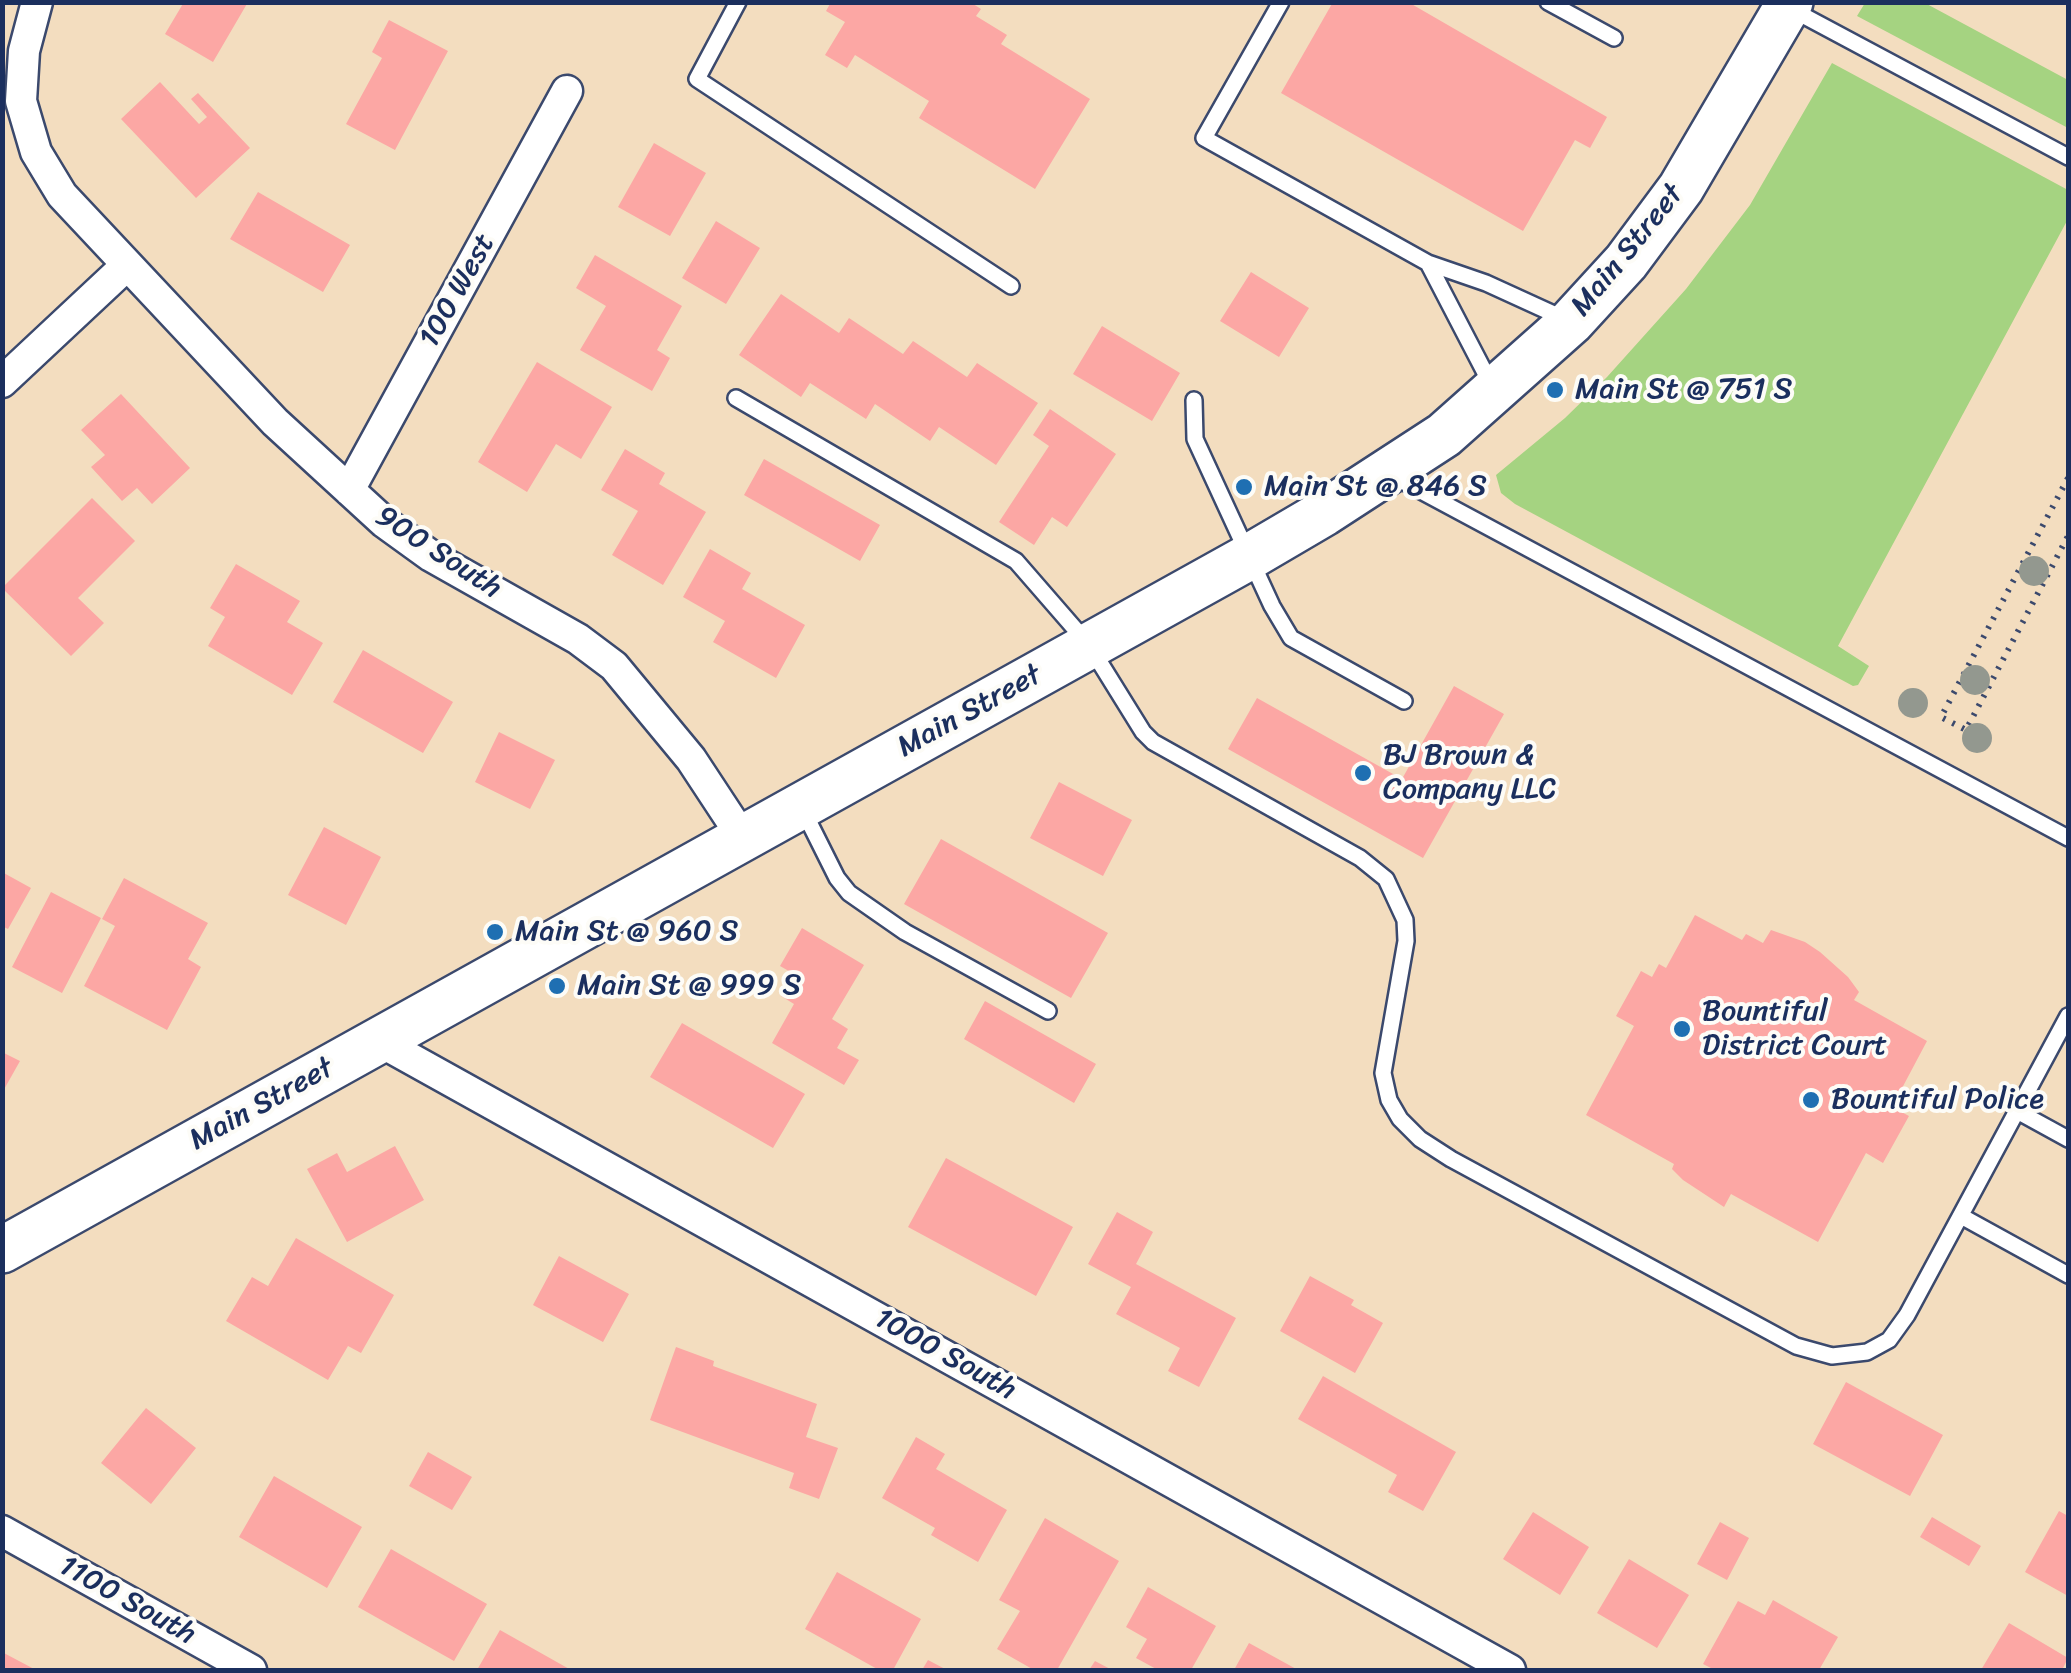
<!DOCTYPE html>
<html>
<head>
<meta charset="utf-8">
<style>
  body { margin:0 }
  #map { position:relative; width:2071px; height:1673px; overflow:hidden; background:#f3ddbf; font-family:Sriracha,sans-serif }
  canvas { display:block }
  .frame { position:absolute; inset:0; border:5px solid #1b2f5e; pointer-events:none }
</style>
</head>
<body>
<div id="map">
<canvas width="2071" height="1673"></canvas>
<div class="frame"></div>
</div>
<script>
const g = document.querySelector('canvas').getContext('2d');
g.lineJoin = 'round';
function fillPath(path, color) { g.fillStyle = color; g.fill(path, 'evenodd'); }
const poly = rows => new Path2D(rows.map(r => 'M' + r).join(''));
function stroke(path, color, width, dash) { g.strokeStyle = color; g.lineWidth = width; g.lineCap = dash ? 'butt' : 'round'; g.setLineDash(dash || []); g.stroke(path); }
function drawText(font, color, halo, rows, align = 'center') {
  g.font = font + ' Sriracha,sans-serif'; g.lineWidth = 8; g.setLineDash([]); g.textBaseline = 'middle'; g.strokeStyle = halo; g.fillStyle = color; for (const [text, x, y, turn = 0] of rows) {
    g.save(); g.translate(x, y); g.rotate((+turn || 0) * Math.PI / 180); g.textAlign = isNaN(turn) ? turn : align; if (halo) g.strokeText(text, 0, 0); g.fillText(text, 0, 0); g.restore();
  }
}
const green = poly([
  [1865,3,1925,3,2068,80,2068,128,1857,16],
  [1832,63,2068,190,2068,219,1838,646,1869,666,1858,685,1853,686,1515,504,1501,493,1496,475,1565,418,1607,377,1686,289,1750,205]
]);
const building = poly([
  [184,2,248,2,213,62,165,34],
  [831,2,970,2,981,9,976,16,1007,35,1001,44,1090,99,1035,189,919,118,929,101,855,55,847,68,825,55,845,22,826,11],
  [1333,2,1408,2,1607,117,1590,148,1575,140,1523,231,1281,93],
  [389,20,448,51,395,150,346,124,382,58,372,52],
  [160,82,199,124,207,117,191,99,198,93,250,148,196,198,121,119],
  [654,143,706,173,670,236,618,207],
  [258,192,350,245,323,292,230,239],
  [716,221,760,248,726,304,682,278],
  [595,255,682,306,657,350,670,358,652,391,580,350,606,306,576,288],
  [1251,272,1309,308,1279,357,1220,321],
  [781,294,839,333,849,318,903,354,913,341,967,377,977,363,1038,403,996,465,939,427,930,441,875,404,866,419,810,383,801,397,739,355],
  [1102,326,1180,373,1152,421,1073,374],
  [537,362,612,407,581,459,556,444,527,492,478,462],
  [121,394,190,468,152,504,137,488,122,501,91,467,105,455,81,430],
  [1050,409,1116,454,1067,527,1052,517,1034,545,999,522,1049,446,1033,435],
  [625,449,665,473,659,484,706,512,663,585,612,555,638,511,601,490],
  [764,459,880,525,860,561,744,495],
  [92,498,135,541,78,598,104,623,71,656,2,588],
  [710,549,751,573,742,589,805,625,776,678,713,642,725,621,683,597],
  [236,564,300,601,287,622,323,643,292,695,208,646,225,617,210,608],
  [363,650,453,702,423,753,333,702],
  [1454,686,1504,714,1423,858,1228,749,1257,698,1402,779],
  [499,732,555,760,530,809,475,782],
  [1059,782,1132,820,1103,876,1030,838],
  [324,827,381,857,346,925,288,895],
  [941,839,1108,933,1071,998,904,904],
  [2,872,31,888,8,929,2,926],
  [124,878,208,923,188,959,201,967,167,1030,84,986,115,926,102,919],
  [51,892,101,918,62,993,12,967],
  [1695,915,1742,940,1746,934,1763,943,1771,930,1805,942,1820,952,1848,977,1859,992,1854,1000,1927,1041,1892,1107,1909,1116,1883,1163,1866,1153,1818,1242,1731,1194,1724,1207,1683,1180,1672,1169,1674,1164,1586,1115,1634,1026,1616,1016,1641,971,1652,977,1659,964,1666,968],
  [802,928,864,965,832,1019,848,1029,837,1048,859,1060,844,1085,772,1043,794,1004,781,996,794,974,780,966],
  [985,1001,1096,1064,1074,1103,964,1039],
  [682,1023,805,1094,773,1148,650,1077],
  [2,1052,20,1061,2,1093],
  [395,1146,424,1200,347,1242,307,1169,337,1153,347,1172],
  [946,1158,1073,1227,1036,1296,908,1227],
  [1117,1212,1153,1232,1136,1264,1236,1318,1199,1387,1168,1371,1180,1348,1116,1314,1131,1287,1088,1264],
  [296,1238,394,1295,361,1353,348,1346,328,1380,226,1321,252,1277,268,1286],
  [559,1256,629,1294,603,1342,533,1305],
  [1310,1276,1354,1300,1351,1305,1383,1323,1355,1373,1280,1331],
  [676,1347,714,1361,713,1366,817,1404,806,1437,838,1448,819,1499,789,1488,794,1473,650,1420],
  [1323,1376,1456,1452,1423,1511,1388,1492,1397,1475,1298,1419],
  [1846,1382,1943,1435,1910,1496,1813,1444],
  [146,1408,196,1448,151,1504,101,1463],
  [916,1437,945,1454,936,1469,1007,1510,978,1562,931,1535,935,1528,882,1498],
  [428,1452,472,1477,452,1510,409,1486],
  [274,1476,362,1527,327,1588,239,1537],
  [2059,1511,2068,1516,2068,1596,2025,1572],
  [1533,1512,1589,1547,1560,1595,1503,1559],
  [1932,1517,1981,1546,1969,1566,1920,1537],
  [1045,1518,1119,1561,1057,1670,1034,1670,997,1649,1020,1611,999,1600],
  [1720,1522,1749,1538,1727,1580,1697,1564],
  [391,1549,487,1604,454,1661,358,1607],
  [1629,1559,1689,1595,1657,1648,1597,1613],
  [837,1572,921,1619,893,1670,879,1670,805,1629],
  [1148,1587,1216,1626,1191,1670,1158,1670,1136,1658,1147,1639,1126,1627],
  [1773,1600,1838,1637,1819,1670,1715,1670,1703,1664,1738,1601,1765,1615],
  [2009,1623,2068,1658,2062,1670,1981,1670],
  [500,1630,571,1670,477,1670],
  [1249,1643,1298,1670,1234,1670],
  [2,1652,36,1670,2,1670],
  [928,1660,947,1670,922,1670],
  [1095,1661,1112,1670,1089,1670]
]);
const path = poly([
  [2068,478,1941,717,1966,730,2068,536]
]);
const lane = poly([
  [738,2,697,79,1011,286],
  [1281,2,1204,138,1428,263,1486,283,1567,320],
  [1548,2,1614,38],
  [1791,9,2068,157],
  [1428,263,1493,388],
  [736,398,1016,561,1089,645,1143,732,1153,742,1360,858,1386,879,1405,920,1406,941,1383,1073,1389,1100,1400,1119,1420,1139,1451,1159,1796,1346,1832,1356,1867,1352,1889,1340,1907,1315,2068,1016],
  [1194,400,1195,439,1272,606,1291,638,1404,701],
  [1391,475,2068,838],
  [803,810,837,878,849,893,905,932,1048,1011],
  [2017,1111,2068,1139],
  [1961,1216,2068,1275]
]);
const street = poly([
  [37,2,24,51,21,101,36,152,62,195,275,422,384,522,431,556,578,639,614,666,691,759,743,838],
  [2,382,126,266],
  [349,490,567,91],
  [379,1041,1510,1670],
  [2,1531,251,1670]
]);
const secondary = poly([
  [2,1250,1249,557,1324,513,1444,435,1571,322,1626,262,1681,188,1790,2]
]);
const trees = [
  [2034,571],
  [1975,680],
  [1913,703],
  [1977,738]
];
const markers = [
  [1555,390,10,"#1f6fb2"],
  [1244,487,10,"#1f6fb2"],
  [1363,773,10,"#1f6fb2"],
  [495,932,10,"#1f6fb2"],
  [557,986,10,"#1f6fb2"],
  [1682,1029,10,"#1f6fb2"],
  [1811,1100,10,"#1f6fb2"]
];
const streetNames = [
  ["Main Street",1628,251,-51],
  ["100 West",458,291,-61],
  ["900 South",438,553,33],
  ["Main Street",970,712,-29],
  ["Main Street",262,1105,-29],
  ["1000 South",945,1355,29],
  ["1100 South",127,1601,29]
];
const poiNames = [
  ["Main St @ 751 S",1575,390],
  ["Main St @ 846 S",1264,487],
  ["BJ Brown &",1383,756],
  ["Company LLC",1383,790],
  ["Main St @ 960 S",515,932],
  ["Main St @ 999 S",577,986],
  ["Bountiful",1702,1012],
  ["District Court",1702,1046],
  ["Bountiful Police",1831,1100]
];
fillPath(green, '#a5d381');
fillPath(building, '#fca7a4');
stroke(lane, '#3b496d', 20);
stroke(street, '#3b496d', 35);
stroke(secondary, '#3b496d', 50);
stroke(path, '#3b496d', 6, [2.5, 8]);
stroke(lane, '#fff', 15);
stroke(street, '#fff', 30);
stroke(secondary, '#fff', 45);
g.fillStyle = '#93988f';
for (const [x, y] of trees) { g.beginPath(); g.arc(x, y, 15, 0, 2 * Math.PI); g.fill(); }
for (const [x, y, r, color] of markers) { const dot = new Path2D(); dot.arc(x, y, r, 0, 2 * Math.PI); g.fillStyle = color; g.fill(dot); stroke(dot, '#fdfcf7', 4); }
drawText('30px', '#1b2f5e', '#fdfcf7', streetNames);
drawText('30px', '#1b2f5e', '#fdfcf7', poiNames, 'left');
</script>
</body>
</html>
